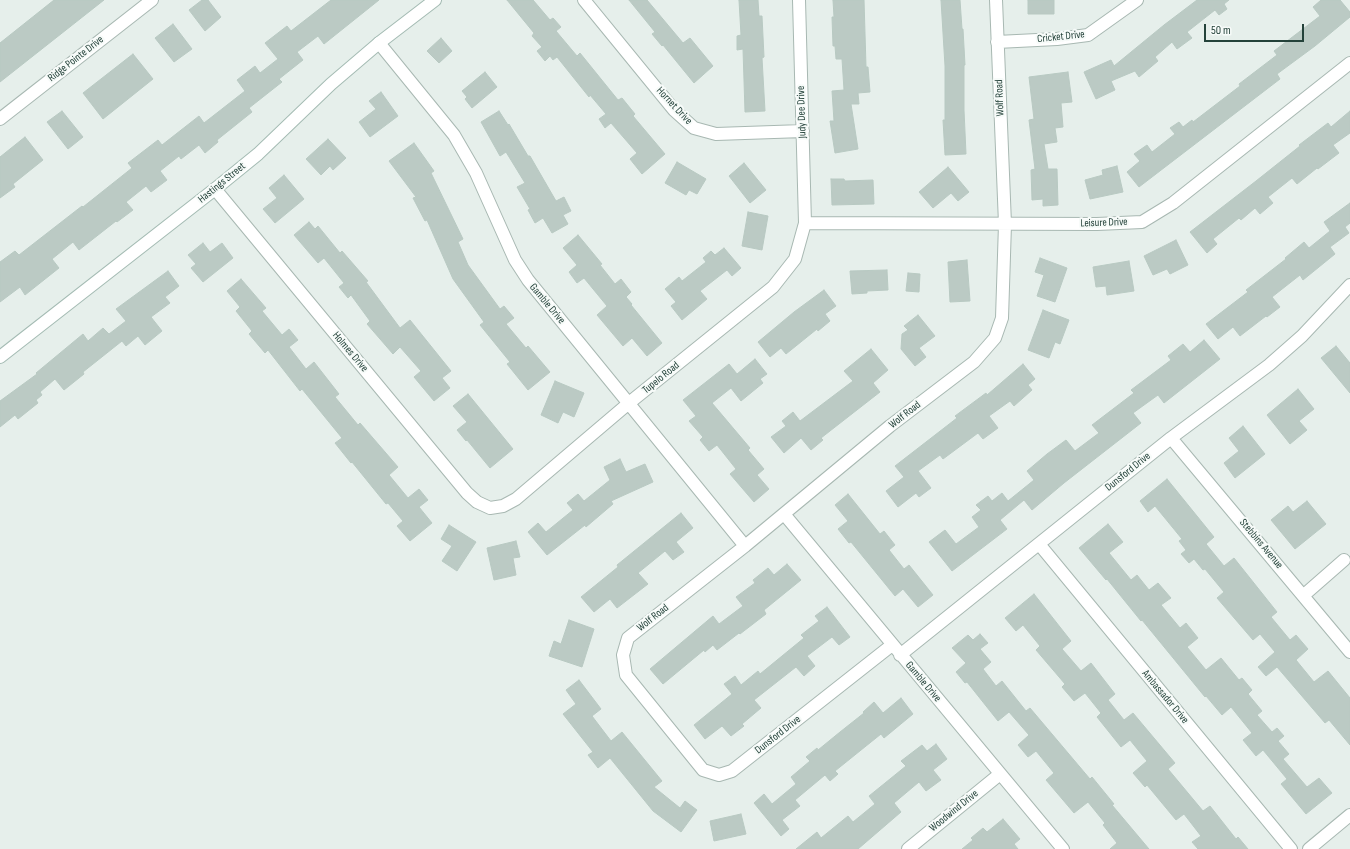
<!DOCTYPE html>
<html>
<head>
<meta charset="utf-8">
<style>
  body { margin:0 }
  #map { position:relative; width:1350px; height:849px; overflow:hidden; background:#e6efeb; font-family:"Sofia Sans Condensed",sans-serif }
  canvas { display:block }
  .scale { position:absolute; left:1204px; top:24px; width:100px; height:18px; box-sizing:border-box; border:2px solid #24423a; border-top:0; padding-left:5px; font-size:12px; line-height:14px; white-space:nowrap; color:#24423a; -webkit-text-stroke:3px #f7fbf9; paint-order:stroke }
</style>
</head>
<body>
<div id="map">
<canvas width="1350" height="849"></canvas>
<div class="scale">50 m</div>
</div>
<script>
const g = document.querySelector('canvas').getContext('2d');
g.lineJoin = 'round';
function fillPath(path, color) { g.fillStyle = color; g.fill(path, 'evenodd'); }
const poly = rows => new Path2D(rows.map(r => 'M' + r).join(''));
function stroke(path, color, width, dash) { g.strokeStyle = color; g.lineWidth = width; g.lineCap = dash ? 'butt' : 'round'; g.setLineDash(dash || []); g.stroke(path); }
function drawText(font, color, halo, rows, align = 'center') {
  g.font = font + ' "Sofia Sans Condensed",sans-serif'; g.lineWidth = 4; g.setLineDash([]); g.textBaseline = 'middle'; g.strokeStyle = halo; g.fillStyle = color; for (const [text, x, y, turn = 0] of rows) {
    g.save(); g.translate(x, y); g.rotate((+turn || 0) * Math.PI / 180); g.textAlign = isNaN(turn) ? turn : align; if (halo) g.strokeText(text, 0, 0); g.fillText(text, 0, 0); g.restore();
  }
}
const building = poly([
  [54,0,104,0,0,82,0,43,54,0],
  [202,0,208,0,221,17,205,31,189,10,202,0],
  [331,0,379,0,324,44,318,36,297,52,303,60,279,79,282,82,249,108,252,112,217,140,218,142,205,153,199,145,181,159,179,156,160,171,167,180,151,192,146,186,126,202,133,210,117,222,116,221,79,250,73,242,52,259,59,268,25,295,20,287,0,302,0,262,15,251,19,255,82,206,83,207,132,168,128,163,158,140,162,145,199,116,204,123,245,91,237,80,255,66,260,73,278,59,265,43,287,26,291,31,331,0],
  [507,0,533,0,550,20,553,18,561,27,556,31,577,56,580,53,618,100,622,98,635,114,633,116,665,154,642,174,630,159,637,153,611,123,605,128,599,119,606,114,590,95,589,97,557,57,553,60,550,56,545,61,537,51,542,47,532,36,534,33,507,0],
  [629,0,647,0,683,43,690,38,713,66,694,83,663,45,662,46,652,34,655,32,629,0],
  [739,0,758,0,759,16,762,16,764,57,762,58,765,111,745,112,743,49,737,50,737,36,741,35,739,0],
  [833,0,864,0,866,67,868,67,870,92,858,93,859,104,851,104,858,149,835,153,830,121,834,121,832,91,844,90,842,59,836,59,835,46,833,46,832,17,834,17,833,0],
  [941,0,960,0,962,29,963,29,965,65,964,65,964,110,966,154,945,155,943,120,945,120,945,66,941,0],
  [1028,0,1054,0,1054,14,1028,14,1028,0],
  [1197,0,1229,0,1224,4,1227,9,1219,15,1215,10,1187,32,1192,38,1177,49,1172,42,1155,57,1158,61,1139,77,1135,71,1111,81,1115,90,1096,99,1084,72,1111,60,1114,66,1164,25,1197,0],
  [1321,0,1340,0,1350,12,1350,17,1315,46,1277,74,1280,79,1139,187,1127,172,1140,161,1134,154,1147,145,1152,152,1175,134,1170,128,1179,122,1183,127,1192,120,1193,122,1240,86,1239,84,1277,55,1274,51,1320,16,1313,7,1321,0],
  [173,24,192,49,174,62,155,38,173,24],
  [441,38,452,51,439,63,427,51,441,38],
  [133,54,153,79,103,119,83,93,133,54],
  [485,72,497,87,472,108,465,99,467,97,462,91,485,72],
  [1068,72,1072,102,1061,103,1063,127,1055,128,1057,142,1044,144,1048,169,1057,169,1058,205,1043,206,1043,199,1032,200,1031,170,1035,169,1029,120,1034,119,1029,77,1068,72],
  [381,92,398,116,370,137,359,122,376,109,369,101,381,92],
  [62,111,83,137,68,149,47,122,62,111],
  [499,111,508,125,509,124,528,156,530,156,556,201,564,197,571,211,563,215,568,224,552,233,543,218,535,223,528,210,530,209,517,187,525,183,506,152,500,156,481,122,499,111],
  [1350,111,1350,133,1333,145,1339,153,1318,169,1317,168,1297,184,1292,178,1268,197,1273,203,1260,214,1255,208,1241,220,1239,218,1213,239,1217,244,1207,253,1190,232,1256,181,1300,146,1299,145,1328,123,1331,127,1350,111],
  [25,137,43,160,13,184,15,187,0,198,0,157,25,137],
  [328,139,346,158,333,170,330,166,321,175,306,159,328,139],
  [414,143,434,171,431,173,463,239,458,242,468,265,500,309,504,306,514,318,506,324,526,348,528,346,550,372,528,390,507,364,510,362,480,325,484,322,453,279,427,220,425,221,413,198,416,197,389,161,414,143],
  [677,162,706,179,697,194,689,190,686,195,665,183,677,162],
  [744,163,766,190,750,203,729,176,744,163],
  [1117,166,1123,192,1090,199,1085,180,1103,175,1102,170,1117,166],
  [948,167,969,192,958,201,951,193,933,208,919,192,948,167],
  [284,175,304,199,275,223,263,209,277,198,269,188,284,175],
  [831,179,844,179,845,181,873,180,874,204,832,205,831,179],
  [1350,203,1350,223,1345,227,1349,233,1330,247,1335,254,1303,280,1300,275,1272,297,1280,307,1267,317,1266,316,1240,336,1233,327,1218,339,1206,324,1248,292,1246,290,1286,259,1285,258,1304,242,1309,248,1330,231,1324,222,1350,203],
  [748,212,768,216,762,250,742,246,748,212],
  [309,222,315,229,318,226,340,253,342,251,368,281,366,282,400,328,410,320,451,371,442,378,450,388,434,401,414,377,421,371,400,347,393,354,367,324,370,321,351,295,348,298,339,287,344,283,324,258,318,263,294,235,309,222],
  [578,235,602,264,600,265,615,284,621,279,631,292,626,297,632,304,631,305,662,343,647,356,632,338,623,346,597,315,607,306,584,278,577,283,569,272,577,265,563,248,578,235],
  [1176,240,1188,265,1170,274,1167,269,1153,275,1144,256,1176,240],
  [203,243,210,252,222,243,233,258,203,282,191,268,196,264,188,255,203,243],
  [724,248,741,268,732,276,727,270,700,291,707,299,682,320,671,306,676,302,665,289,679,277,682,281,706,262,703,258,711,251,715,255,724,248],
  [1040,258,1067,268,1055,302,1037,296,1044,275,1035,272,1040,258],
  [967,260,970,301,950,302,948,262,967,260],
  [1129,261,1134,291,1107,295,1106,286,1096,287,1093,267,1129,261],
  [887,270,888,290,867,291,867,293,852,294,850,271,887,270],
  [168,271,179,286,165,297,170,303,151,317,162,331,145,345,138,336,126,346,122,341,83,372,84,374,64,390,55,379,40,392,42,395,36,400,38,403,18,419,15,415,0,427,0,401,37,374,36,373,83,334,88,341,103,328,109,334,126,321,116,309,168,271],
  [908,273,920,274,919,292,906,291,908,273],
  [241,279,266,308,262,311,282,335,289,329,298,340,289,347,306,369,314,362,339,394,335,397,358,425,360,423,398,467,389,475,408,498,419,489,428,500,419,507,432,523,410,541,397,526,403,521,388,503,386,504,352,462,351,463,335,443,342,438,302,389,300,391,268,350,265,353,249,334,252,331,236,311,240,307,227,291,241,279],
  [824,290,836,306,825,314,830,321,818,331,817,329,786,354,781,348,770,357,758,342,794,312,824,290],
  [1043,310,1069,320,1060,344,1055,342,1049,358,1028,350,1043,310],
  [918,315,935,336,919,348,926,357,915,366,901,349,902,334,908,330,904,326,918,315],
  [1204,340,1220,359,1164,403,1158,395,1133,413,1141,423,1064,483,1032,510,1024,500,1000,520,1007,529,952,571,929,542,945,530,956,544,979,527,972,517,981,510,976,505,988,496,992,501,1002,493,1008,501,1034,480,1027,471,1047,454,1066,440,1075,451,1099,433,1092,425,1134,393,1131,390,1171,360,1168,356,1183,344,1190,352,1204,340],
  [1336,346,1350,363,1350,393,1321,358,1336,346],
  [871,349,888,370,873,383,880,392,821,438,823,440,811,450,801,438,784,453,771,437,786,426,782,421,793,412,800,421,853,381,844,371,871,349],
  [755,359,767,374,760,379,763,383,741,401,731,388,712,403,750,448,748,450,764,469,757,475,769,489,754,502,730,474,736,469,717,445,709,451,700,440,703,437,689,421,696,416,683,400,729,364,737,374,755,359],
  [1023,364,1035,379,1028,385,1032,390,1014,406,1010,401,989,416,998,428,983,439,978,433,943,459,940,455,918,471,931,488,919,497,916,493,898,507,886,491,904,477,895,466,957,418,955,416,986,393,987,395,1023,364],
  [555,381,584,393,574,417,563,412,558,423,541,415,555,381],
  [1298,389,1314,409,1299,421,1307,430,1290,444,1267,415,1298,389],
  [468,394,513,449,490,468,467,440,466,441,457,430,467,422,453,406,468,394],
  [1243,426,1265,454,1235,478,1224,463,1239,451,1229,438,1243,426],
  [620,459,626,472,645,464,653,482,611,501,613,504,586,527,585,525,547,555,528,532,538,523,546,532,573,510,567,503,578,494,584,501,610,480,604,467,620,459],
  [1167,479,1214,537,1206,544,1224,566,1234,558,1277,612,1271,617,1290,640,1296,635,1308,649,1296,660,1314,682,1328,671,1350,698,1350,745,1329,720,1325,723,1277,667,1266,676,1258,667,1275,652,1260,634,1253,640,1217,598,1224,592,1205,569,1203,570,1194,559,1189,563,1181,554,1186,550,1179,541,1182,539,1155,506,1148,512,1140,501,1167,479],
  [848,494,880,534,884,531,895,545,889,550,904,569,909,565,933,595,918,607,903,589,895,596,851,542,849,543,838,529,848,521,835,505,848,494],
  [1307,501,1326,524,1295,549,1271,520,1288,506,1293,512,1307,501],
  [681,513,693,528,676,542,684,552,673,560,665,551,638,573,648,584,617,608,610,599,594,612,581,597,618,567,617,565,681,513],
  [1108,524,1123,542,1109,553,1131,580,1137,575,1149,590,1158,583,1171,598,1161,605,1180,628,1186,623,1198,638,1187,647,1206,670,1221,658,1239,680,1242,678,1252,690,1248,694,1262,711,1257,715,1272,732,1277,728,1284,736,1278,741,1289,754,1283,759,1307,787,1319,778,1332,793,1306,814,1281,784,1287,779,1263,750,1256,756,1243,740,1252,733,1231,707,1222,715,1206,696,1205,697,1142,620,1141,621,1107,579,1106,580,1079,548,1108,524],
  [449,525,476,542,457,571,442,561,452,546,441,539,449,525],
  [516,541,520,557,513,558,516,575,494,580,487,548,516,541],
  [787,564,801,580,764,610,766,614,740,634,739,633,717,650,713,645,705,652,704,650,663,684,650,669,713,616,719,624,743,606,736,597,755,583,753,580,768,568,774,575,787,564],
  [1034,594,1071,641,1062,649,1081,671,1091,663,1115,694,1108,700,1124,720,1133,713,1175,763,1168,769,1203,811,1210,806,1236,839,1238,837,1248,849,1198,849,1192,842,1201,836,1184,814,1176,820,1147,785,1145,787,1133,773,1147,761,1130,740,1121,747,1097,717,1101,713,1085,693,1074,701,1062,687,1065,684,1036,650,1040,646,1023,625,1016,631,1005,618,1034,594],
  [827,607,850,637,839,645,832,637,807,656,815,666,804,676,796,667,754,700,761,708,742,724,744,726,731,736,722,726,705,739,694,725,732,694,724,684,735,676,741,685,758,671,760,674,804,638,801,635,819,621,815,616,827,607],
  [569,620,594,629,582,667,549,656,554,641,561,644,569,620],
  [980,634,988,643,980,649,991,662,983,669,996,686,1002,681,1026,711,1030,708,1090,779,1092,777,1114,804,1112,805,1149,849,1110,849,1117,843,1103,825,1105,823,1088,802,1074,813,1046,780,1054,773,1036,751,1028,757,1018,745,1029,735,1009,712,998,721,967,682,965,683,956,672,966,663,952,648,968,635,973,640,980,634],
  [579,680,601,709,592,716,611,741,622,732,662,781,654,787,680,808,685,801,697,810,681,832,653,811,610,758,598,768,588,755,593,752,563,714,576,704,566,690,579,680],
  [901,698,913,714,884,738,881,734,835,771,838,774,830,781,825,775,795,800,800,806,782,820,789,829,781,836,754,803,764,794,772,804,796,784,791,777,810,761,806,757,817,748,818,750,840,732,864,713,863,712,874,702,883,713,901,698],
  [936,744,947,759,933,770,941,780,926,791,919,782,894,803,901,812,858,849,796,849,817,832,821,838,848,816,853,822,875,804,869,796,906,766,901,761,922,745,927,751,936,744],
  [741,814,746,834,714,841,710,821,741,814],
  [1003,819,1020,839,1014,844,1018,849,962,849,973,840,971,838,983,828,987,832,1003,819]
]);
const street = poly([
  [584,0,674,110,694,128,716,134,803,131],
  [997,42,1057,39,1088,35,1137,0],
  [379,43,454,135,476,173,515,260,528,280,745,546],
  [0,119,152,0],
  [215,189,467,493,477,502,490,508,503,506,516,499,629,403,773,287,795,259,805,223,799,0],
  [805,223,1097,224,1142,222,1173,203,1350,63],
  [1171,438,1350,652],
  [784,514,1063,849],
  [1039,544,1291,849],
  [1304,595,1344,560],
  [892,645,732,771,719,775,703,770,626,675,623,655,628,638,745,546,890,426,974,362,995,338,1002,318,1005,224,996,0],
  [900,655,1171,438,1269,365,1302,336,1350,285],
  [908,849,1000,774],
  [1309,849,1350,815]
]);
const secondary = poly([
  [0,357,215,189,258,154,331,84,379,43,435,0]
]);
const streetNames = [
  ["Cricket Drive",1061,37,-6],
  ["Ridge Pointe Drive",76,59,-38],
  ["Wolf Road",1000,98,-92],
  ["Hornet Drive",674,106,47],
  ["Judy Dee Drive",802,112,-92],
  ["Hastings Street",222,183,-39],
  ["Leisure Drive",1104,223,-2],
  ["Gamble Drive",547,304,50],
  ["Holmes Drive",350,352,50],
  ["Tupelo Road",661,378,-39],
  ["Wolf Road",905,415,-38],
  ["Dunsford Drive",1128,472,-39],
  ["Stebbins Avenue",1261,544,50],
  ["Wolf Road",653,618,-38],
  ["Gamble Drive",923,682,50],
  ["Ambassador Drive",1165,697,50],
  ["Dunsford Drive",778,735,-38],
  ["Woodwind Drive",954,811,-39]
];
fillPath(building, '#bbcac4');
stroke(building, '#b8c9c2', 1);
stroke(street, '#a8b8b2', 14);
stroke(secondary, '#a4bbb3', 14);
stroke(street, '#fff', 12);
stroke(secondary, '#fff', 12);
drawText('11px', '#24423a', '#f7fbf9', streetNames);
</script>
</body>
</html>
